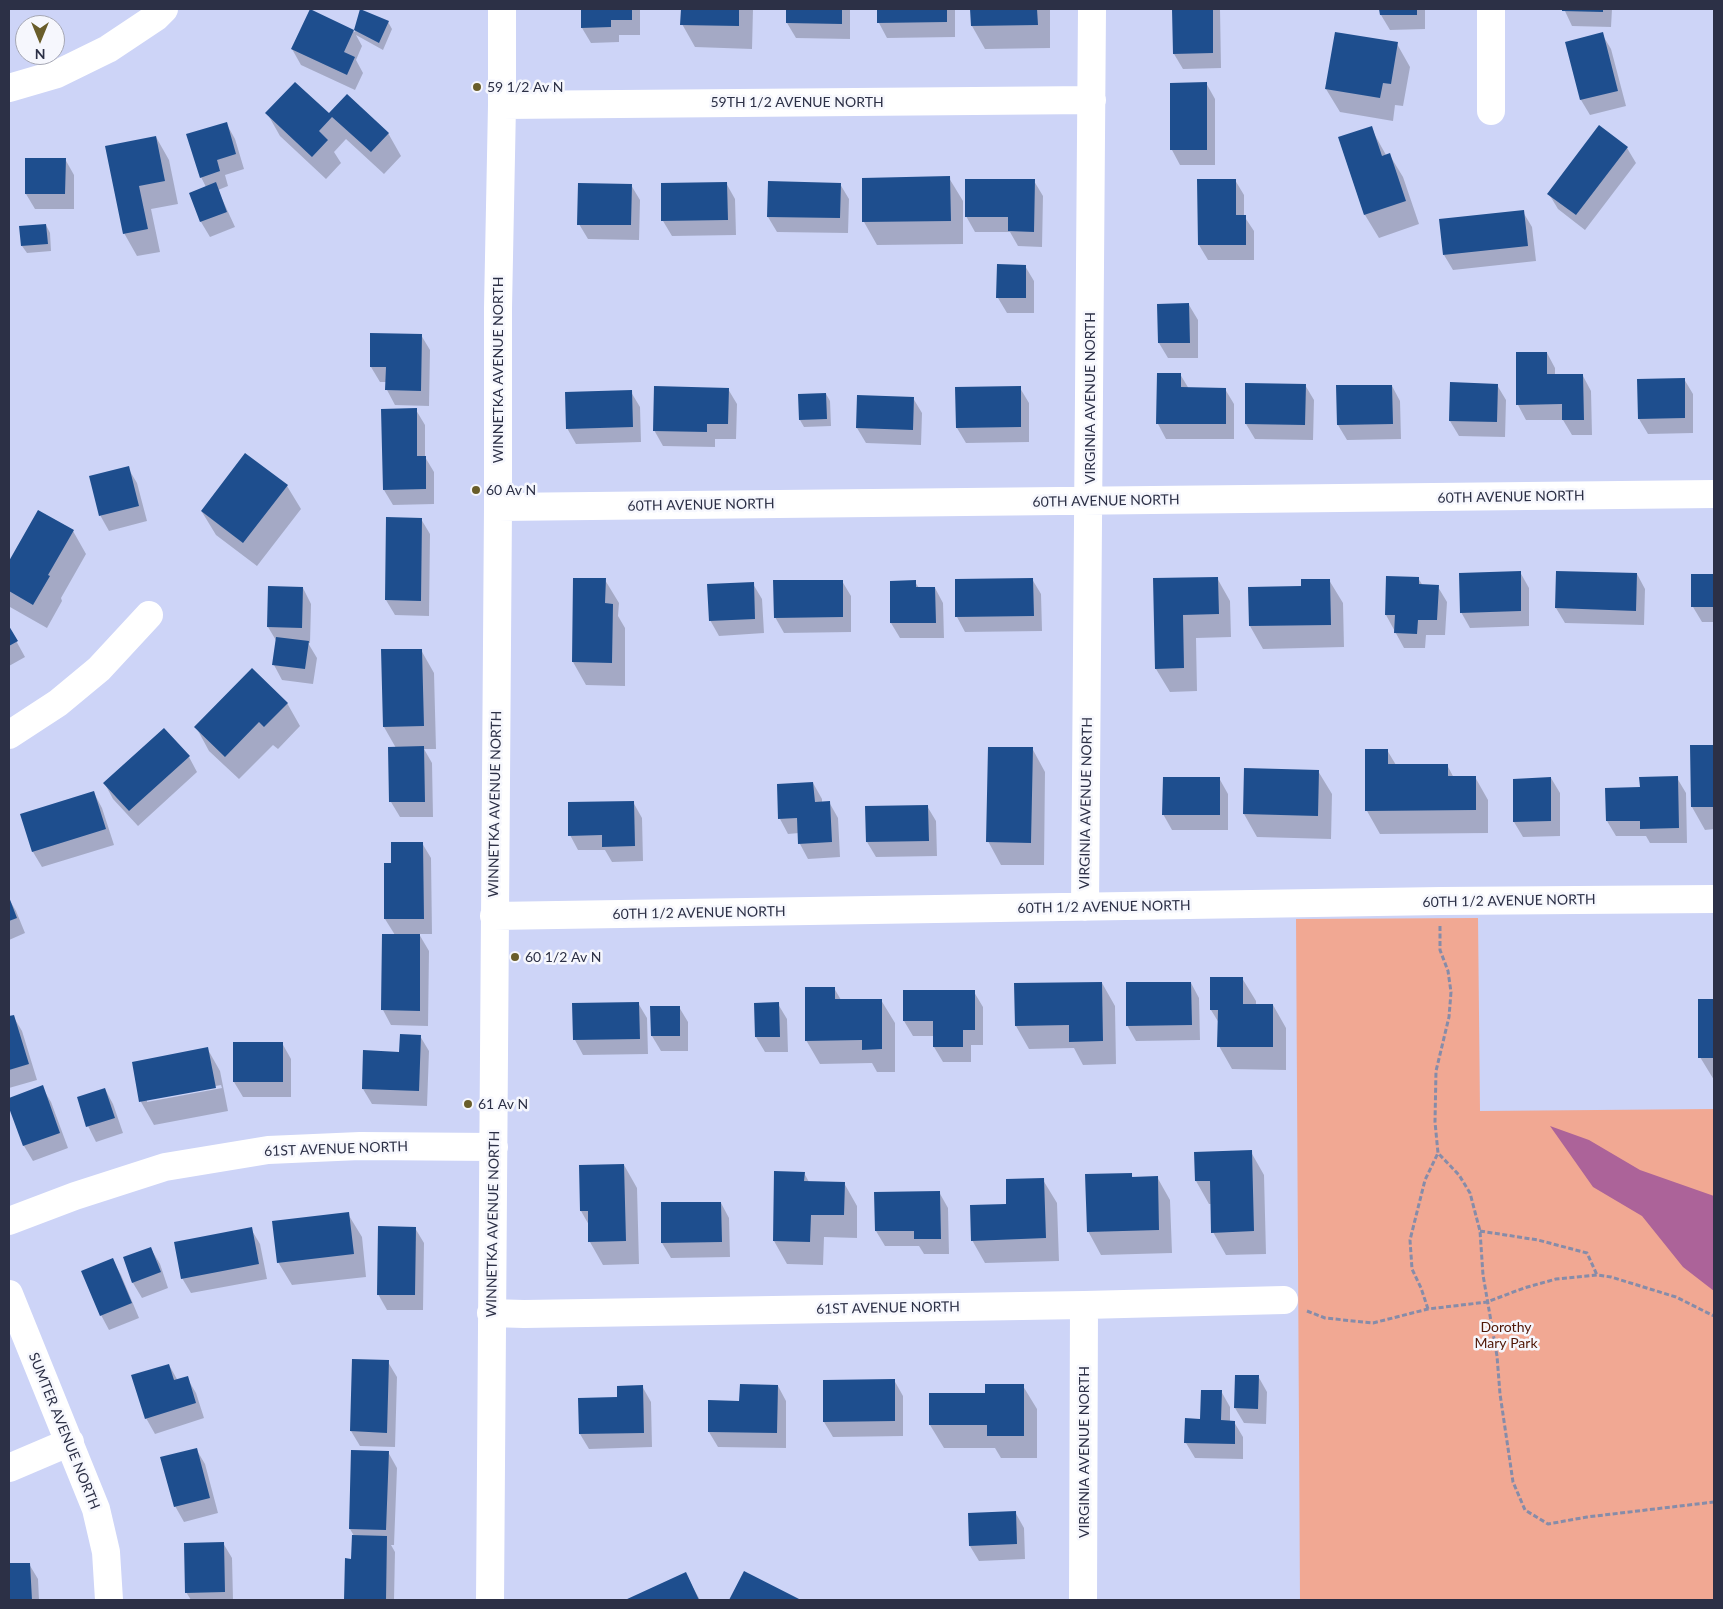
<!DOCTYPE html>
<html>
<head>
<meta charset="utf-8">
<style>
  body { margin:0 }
  #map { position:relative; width:1723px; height:1609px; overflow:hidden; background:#cdd4f7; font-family:Lato,sans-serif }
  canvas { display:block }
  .frame { position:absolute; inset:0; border:10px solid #2c3046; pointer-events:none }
  .north { position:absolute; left:15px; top:15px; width:50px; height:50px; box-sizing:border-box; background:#f6f7fd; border:1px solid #a5a7b4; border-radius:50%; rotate:180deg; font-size:14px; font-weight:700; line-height:20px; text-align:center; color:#2c3046 }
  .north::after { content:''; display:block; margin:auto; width:18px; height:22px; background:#695d2a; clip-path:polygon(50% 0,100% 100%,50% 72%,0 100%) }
</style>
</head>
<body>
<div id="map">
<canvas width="1723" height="1609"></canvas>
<div class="frame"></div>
<div class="north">N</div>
</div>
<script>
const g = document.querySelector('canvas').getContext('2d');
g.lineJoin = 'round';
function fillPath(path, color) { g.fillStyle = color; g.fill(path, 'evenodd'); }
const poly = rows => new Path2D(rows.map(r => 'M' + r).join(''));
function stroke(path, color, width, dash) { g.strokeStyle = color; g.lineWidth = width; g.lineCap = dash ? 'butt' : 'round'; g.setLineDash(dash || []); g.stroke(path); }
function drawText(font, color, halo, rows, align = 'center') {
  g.font = font + ' Lato,sans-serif'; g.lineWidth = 5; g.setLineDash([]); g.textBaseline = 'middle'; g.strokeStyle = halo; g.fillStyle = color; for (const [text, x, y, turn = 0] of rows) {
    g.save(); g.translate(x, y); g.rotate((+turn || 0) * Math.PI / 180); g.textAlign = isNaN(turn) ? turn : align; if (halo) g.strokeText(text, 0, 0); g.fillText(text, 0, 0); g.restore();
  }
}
const green = poly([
  [1478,918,1480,1111,1714,1109,1714,1600,1300,1600,1296,919]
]);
const water = poly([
  [1550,1126,1589,1140,1640,1170,1714,1196,1714,1291,1683,1267,1642,1216,1593,1187]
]);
const shadow = poly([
  [582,9,640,9,640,35,619,35,619,42,591,43,582,28],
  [682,9,753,9,752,49,695,47,682,24],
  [788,9,850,9,850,39,796,38,787,23],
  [878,9,955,9,955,37,887,38,879,23],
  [972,9,1050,9,1050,48,985,49,972,26],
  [1174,9,1220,9,1221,68,1183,69,1174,54],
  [1381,9,1425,9,1425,29,1390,30,1381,15],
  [1564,9,1612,9,1611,27,1572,26],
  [361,10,388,22,392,29,383,50,356,35,362,46,356,60,363,73,355,90,301,65,292,49,310,11,355,32],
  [1602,34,1611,49,1626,106,1590,115,1581,100,1567,43],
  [1397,44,1410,67,1403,106,1395,105,1393,121,1340,112,1326,89],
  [1206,83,1215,99,1215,165,1180,165,1172,150],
  [267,113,329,115,388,133,401,156,384,174,346,139,334,152,341,163,326,179,280,136],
  [226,123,235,139,244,169,225,175,228,186,218,190,235,227,210,237,201,222,190,193,206,187,201,177],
  [1371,128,1386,155,1389,154,1403,177,1419,224,1379,238,1365,215,1340,138],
  [156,137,169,160,178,204,151,209,160,252,137,256,124,233,106,147],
  [1627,148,1636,163,1585,230,1558,209,1549,194],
  [65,159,74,175,74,209,35,209,26,194],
  [949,178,963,201,963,244,877,245,864,222],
  [1235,180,1244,195,1244,216,1254,231,1254,260,1208,260,1199,245],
  [1034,181,1043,196,1042,247,1018,246,1010,232,975,232,966,216],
  [726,183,735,199,736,235,672,236,663,221],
  [840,184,849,199,848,233,777,232,768,217],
  [631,185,640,200,639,240,588,239,579,224],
  [1523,212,1532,227,1536,261,1453,270,1444,255],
  [46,225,50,233,51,251,27,253,22,246],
  [998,266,1025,266,1034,281,1034,313,1007,313,998,298],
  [1189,305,1198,320,1198,358,1168,358,1159,343],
  [421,335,430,350,429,406,395,405,387,390,387,382,380,382,371,367],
  [1547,353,1555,368,1555,376,1583,376,1591,391,1592,435,1572,435,1563,420,1526,420,1518,405],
  [1180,374,1189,389,1225,389,1234,404,1234,439,1166,439,1158,424],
  [1684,379,1693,394,1693,433,1648,434,1639,419],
  [1305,385,1314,400,1313,440,1255,439,1246,424],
  [1497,385,1506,400,1505,437,1459,436,1450,421],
  [1392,386,1400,401,1401,439,1347,440,1338,425],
  [1020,388,1029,403,1029,442,966,443,957,428],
  [728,389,737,404,736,439,715,439,715,447,663,446,654,430],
  [631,392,640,407,641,442,576,444,567,428],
  [826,394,830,401,831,426,804,427,800,420],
  [913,398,922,413,921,445,866,443,857,428],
  [416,410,425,425,425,457,434,472,434,504,393,505,384,490],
  [245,454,287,486,301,509,257,566,216,535,202,512],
  [128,468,137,483,147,521,109,531,100,515],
  [39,511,73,531,86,554,61,598,62,601,47,628,10,607,9,604,9,563],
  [387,518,421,519,430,534,429,616,395,615,386,600],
  [1520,572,1529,588,1529,626,1470,628,1461,612],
  [1637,574,1645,589,1644,625,1565,623,1556,608],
  [1714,575,1714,622,1702,622,1693,607,1692,576],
  [1387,577,1418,578,1423,586,1438,587,1447,602,1445,635,1426,635,1425,648,1404,648,1386,615],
  [1217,578,1230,601,1231,637,1196,638,1197,691,1170,692,1156,669,1154,579],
  [1032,579,1041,594,1042,631,965,632,957,617],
  [605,580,619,603,618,616,625,628,625,686,586,685,573,662],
  [1329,580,1343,603,1344,647,1263,649,1250,626,1302,587],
  [842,581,851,596,851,632,784,633,775,617],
  [891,582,915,582,919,588,935,588,943,603,944,638,900,638,891,623],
  [753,584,762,599,764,633,719,636,710,620],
  [303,588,311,604,310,643,308,643,317,658,313,684,282,680,274,665,277,642,268,627],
  [9,628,25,657,9,666],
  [421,650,434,673,436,749,424,749,432,763,433,817,400,817,391,802,389,748,396,748,384,727],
  [287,703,300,726,278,749,273,745,239,779,209,751,196,727],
  [1691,746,1714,746,1714,829,1705,830,1692,807],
  [1032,748,1045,772,1044,865,1001,865,988,841],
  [1387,750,1396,765,1447,765,1454,778,1475,777,1488,800,1488,833,1380,834,1367,811],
  [189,757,197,772,138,826,113,799,105,784],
  [1245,770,1318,771,1332,794,1331,839,1257,837,1244,814],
  [1219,778,1228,794,1228,830,1172,830,1163,814],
  [1551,778,1560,793,1560,836,1523,837,1514,822,1514,780],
  [1677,778,1686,793,1687,843,1650,843,1646,836,1616,836,1607,821,1607,789,1641,789],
  [813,783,822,799,822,803,829,802,838,818,840,857,808,859,800,844,799,833,788,834,780,819],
  [94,793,102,808,114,845,42,867,33,852,22,815],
  [633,802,642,818,643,861,612,862,605,850,578,850,570,835],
  [927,806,936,821,937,856,876,857,867,842],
  [422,843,431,858,432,934,419,934,429,951,428,1026,391,1025,383,1010,395,935,385,919,392,864],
  [9,899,16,911,25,933,9,940],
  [1242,978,1256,1001,1256,1005,1273,1005,1286,1028,1286,1070,1232,1069,1219,1046,1219,1023,1211,1010],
  [1102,983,1115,1006,1116,1064,1083,1065,1074,1048,1029,1049,1016,1026],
  [1191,983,1199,998,1200,1040,1136,1041,1127,1025],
  [834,988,841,1000,881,1000,895,1023,895,1072,877,1072,872,1063,820,1064,806,1040],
  [974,992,983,1007,983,1045,971,1045,971,1062,943,1062,934,1047,934,1036,913,1036,904,1021],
  [1700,1000,1714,1000,1714,1080,1700,1057],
  [638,1003,647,1018,648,1054,583,1055,575,1040],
  [778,1004,787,1019,788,1052,765,1052,756,1037],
  [679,1007,688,1022,688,1051,661,1051,652,1036],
  [13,1016,22,1031,37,1080,9,1088,9,1018],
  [420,1036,429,1051,427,1106,372,1104,363,1089,365,1052,401,1053],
  [282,1043,291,1059,291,1097,243,1097,234,1082],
  [207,1048,220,1071,228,1111,154,1125,141,1102,133,1063],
  [221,1085,222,1088,147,1102,147,1099],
  [42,1087,51,1102,68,1148,33,1161,24,1146,9,1105,9,1099],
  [105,1089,113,1104,123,1133,96,1142,88,1126],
  [1251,1152,1264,1175,1266,1254,1226,1255,1213,1232,1212,1204,1209,1204,1196,1181,1195,1153],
  [624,1165,637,1188,639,1264,603,1265,590,1242,589,1225,581,1211,580,1167],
  [804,1173,809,1182,844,1183,857,1206,857,1238,824,1237,823,1265,787,1264,774,1241],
  [1131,1174,1133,1178,1157,1177,1170,1200,1172,1253,1101,1255,1088,1231],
  [1043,1180,1057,1203,1059,1261,985,1263,972,1240,1007,1205],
  [939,1192,948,1208,949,1254,924,1254,919,1246,885,1246,876,1231],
  [721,1203,729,1218,730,1257,671,1258,662,1243],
  [348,1214,362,1237,366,1277,292,1285,278,1262],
  [415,1228,424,1243,423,1310,387,1310,378,1294],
  [251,1229,260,1244,267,1279,191,1293,182,1278],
  [151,1249,160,1264,168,1288,142,1298,133,1283,124,1258],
  [113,1260,121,1275,139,1318,109,1330,101,1315],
  [388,1362,397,1377,395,1447,360,1446,351,1431],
  [169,1365,178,1381,187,1378,196,1393,204,1418,155,1434,146,1418],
  [1258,1376,1267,1392,1266,1424,1244,1423,1235,1408],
  [894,1380,903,1396,903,1436,833,1437,824,1422,824,1381],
  [642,1386,651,1402,652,1447,589,1449,580,1434,619,1398],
  [778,1386,786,1401,786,1448,718,1447,709,1432,741,1402],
  [1023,1386,1037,1409,1037,1458,1001,1458,995,1448,944,1448,930,1425,930,1394,986,1394],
  [1221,1391,1230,1407,1230,1422,1234,1422,1243,1437,1243,1459,1195,1458,1186,1443],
  [196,1449,205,1464,218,1513,184,1522,175,1506],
  [388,1452,397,1468,394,1545,391,1545,395,1552,394,1600,346,1600,346,1559,352,1560,354,1536,350,1529],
  [1015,1512,1024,1528,1025,1559,979,1561,970,1546],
  [223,1543,232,1558,233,1600,191,1600,186,1592],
  [9,1564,29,1564,38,1579,39,1600,9,1600],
  [685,1573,700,1600,628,1600],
  [744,1573,798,1600,730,1600]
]);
const building = poly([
  [310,9,354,30,344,52,355,57,347,75,291,49],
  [360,9,389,21,379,43,354,30],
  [581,9,632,9,632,20,611,20,611,27,581,28],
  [681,9,739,9,739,26,680,25],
  [786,9,842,9,842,24,786,23],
  [877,9,947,9,947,22,877,23],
  [970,9,1037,9,1038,25,971,26],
  [1172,9,1213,9,1213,53,1173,54],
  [1379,9,1417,9,1417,15,1380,15],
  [1562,9,1603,9,1603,12,1562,11],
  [1335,32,1398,42,1391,84,1383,83,1380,98,1325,89],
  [1603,32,1618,91,1580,100,1565,42],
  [295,82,329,113,347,94,389,133,371,152,332,117,319,131,328,140,312,157,265,113],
  [1207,82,1207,150,1170,150,1170,83],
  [227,122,236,154,217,160,220,171,200,178,186,134],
  [1599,125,1628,147,1576,215,1547,194],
  [1372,126,1382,156,1390,153,1406,201,1364,215,1338,137],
  [156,136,165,181,139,186,148,229,123,234,105,146],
  [25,158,66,158,65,194,25,194],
  [950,176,951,221,862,222,862,178],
  [965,179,1035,179,1034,232,1008,231,1008,217,965,217],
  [1197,179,1236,179,1236,215,1246,215,1246,245,1198,245],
  [768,181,841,183,840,218,767,217],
  [216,182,227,212,200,222,189,193],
  [727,182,728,220,661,221,661,183],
  [578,183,632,184,631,225,577,225],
  [1524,210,1528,246,1443,255,1439,219],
  [46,224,48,244,21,246,19,226],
  [997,264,1026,265,1026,298,996,298],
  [1189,303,1190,343,1158,343,1157,304],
  [370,333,422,334,421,391,385,390,386,367,370,367],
  [1516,352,1547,352,1547,374,1583,374,1584,420,1562,420,1562,404,1516,405],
  [1157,373,1181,373,1181,387,1226,388,1226,424,1156,424],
  [1685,378,1685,418,1638,419,1637,379],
  [1450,382,1498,384,1497,422,1449,421],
  [1245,383,1306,384,1305,425,1245,424],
  [1336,385,1392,385,1393,424,1337,425],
  [654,386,729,388,728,424,707,424,707,432,653,431],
  [1021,386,1021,427,956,428,955,387],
  [632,390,633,427,566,429,565,392],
  [826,393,827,419,799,420,798,394],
  [857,395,914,397,913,430,856,428],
  [417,408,417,456,426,456,426,489,383,490,381,409],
  [245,453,288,485,243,543,201,511],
  [129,466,139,506,99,516,89,476],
  [38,510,74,530,48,575,50,576,33,605,9,591,9,561],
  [386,517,422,518,421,601,385,600],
  [1521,571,1521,611,1460,613,1459,573],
  [1556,571,1637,573,1636,611,1555,608],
  [1691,574,1714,574,1714,607,1691,607],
  [1386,576,1419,577,1419,584,1439,585,1437,620,1418,620,1417,634,1394,633,1395,615,1385,615],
  [1218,577,1219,614,1183,615,1184,668,1155,669,1153,578],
  [573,578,606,578,605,603,613,604,612,663,572,662],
  [1033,578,1034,616,955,617,955,579],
  [1301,579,1330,579,1331,625,1249,626,1248,587,1301,586],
  [773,580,843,580,843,617,774,618],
  [916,580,916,587,935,587,936,623,890,623,890,581],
  [754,582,755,619,709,621,707,584],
  [268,586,303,587,302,628,267,627],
  [9,626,18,641,9,646],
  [276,637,309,641,305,669,272,665],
  [381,649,422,649,424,726,383,727],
  [252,668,288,703,264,727,259,722,225,757,194,727],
  [164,728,190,756,129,811,103,783],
  [1690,745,1714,745,1714,807,1691,807],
  [424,746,425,802,389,802,388,747],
  [988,747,1033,747,1031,843,986,842],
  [1365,749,1388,749,1388,764,1448,764,1448,776,1476,776,1476,810,1365,811],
  [1244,768,1319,770,1318,816,1243,814],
  [1678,776,1679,828,1640,829,1640,821,1606,821,1605,788,1640,787,1639,777],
  [1163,777,1220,777,1220,815,1162,815],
  [1551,777,1551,821,1513,822,1513,779],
  [813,782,815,802,830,801,832,842,798,844,797,818,778,819,777,784],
  [94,791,106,829,32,852,20,814],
  [634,801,635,846,602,847,602,835,568,836,568,802],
  [928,805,929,841,866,842,865,806],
  [391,842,423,842,424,919,384,919,384,863,391,863],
  [9,897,17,918,9,921],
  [382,934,420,934,420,1011,381,1010],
  [1210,977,1243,977,1243,1004,1273,1004,1273,1047,1217,1047,1218,1010,1210,1010],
  [1102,982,1103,1041,1069,1042,1069,1025,1015,1026,1014,983],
  [1126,982,1191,982,1192,1025,1126,1026],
  [805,987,835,987,835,999,882,999,882,1049,862,1050,862,1040,805,1041],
  [903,990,975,990,975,1030,963,1030,963,1047,933,1047,933,1021,903,1021],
  [1698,999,1714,999,1714,1058,1698,1058],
  [639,1002,640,1039,573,1040,572,1003],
  [779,1002,780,1037,755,1037,754,1003],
  [650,1006,680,1006,680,1036,651,1036],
  [14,1015,29,1064,9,1070,9,1016],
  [400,1034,421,1035,419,1091,362,1089,363,1050,399,1052],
  [233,1042,283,1042,283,1082,233,1082],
  [208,1047,216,1088,139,1102,132,1062],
  [43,1085,60,1133,23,1146,9,1108,9,1098],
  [105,1088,115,1118,86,1127,77,1097],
  [1252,1150,1254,1231,1211,1233,1210,1181,1195,1181,1194,1152],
  [624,1164,626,1241,588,1242,588,1211,580,1211,579,1165],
  [774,1171,805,1172,804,1181,845,1182,844,1215,811,1215,810,1242,773,1241],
  [1132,1173,1132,1177,1158,1176,1159,1230,1087,1232,1085,1174],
  [1044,1178,1046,1238,971,1241,970,1205,1006,1204,1006,1179],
  [940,1191,941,1239,914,1239,914,1231,875,1231,874,1192],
  [661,1202,721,1202,722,1242,661,1243],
  [349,1212,354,1254,277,1263,272,1221],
  [378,1226,416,1227,415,1295,377,1295],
  [252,1227,259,1264,181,1279,174,1242],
  [151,1247,161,1272,132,1283,123,1257],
  [113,1258,132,1303,100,1316,81,1271],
  [352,1359,389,1360,387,1433,350,1431],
  [169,1364,174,1380,188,1376,196,1403,145,1419,131,1375],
  [1235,1375,1259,1375,1258,1409,1234,1408],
  [895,1379,895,1421,823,1422,823,1380],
  [740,1384,778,1385,777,1433,708,1432,708,1400,739,1401],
  [985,1384,1024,1384,1024,1436,987,1436,987,1425,929,1425,929,1393,985,1393],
  [643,1385,644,1433,579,1434,578,1398,617,1397,617,1386],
  [1201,1390,1222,1390,1221,1420,1235,1421,1235,1444,1184,1443,1185,1418,1200,1419],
  [197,1448,210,1498,174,1507,160,1457],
  [351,1450,389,1451,386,1530,349,1529],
  [1016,1511,1017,1544,969,1546,968,1513],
  [352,1535,387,1536,386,1600,344,1600,345,1558,351,1559],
  [224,1542,225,1592,185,1593,184,1543],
  [9,1563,30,1563,32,1600,9,1600],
  [744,1571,801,1600,729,1600],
  [686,1572,699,1600,625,1600]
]);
const path = poly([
  [1440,926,1440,950,1448,971,1451,992,1449,1017,1436,1071,1435,1122,1438,1153,1459,1175,1470,1193,1480,1231,1483,1275,1497,1356,1500,1394,1513,1482,1525,1510,1548,1524,1587,1517,1714,1502],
  [1480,1231,1538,1240,1587,1253,1597,1275],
  [1428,1309,1421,1288,1412,1269,1410,1240,1425,1180,1438,1153],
  [1307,1311,1325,1318,1373,1323,1428,1309,1487,1302,1524,1288,1556,1279,1597,1275,1611,1277,1676,1297,1714,1316]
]);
const minor = poly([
  [1491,9,1491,111],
  [9,88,57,74,108,49,156,17,164,9],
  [502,105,1092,100],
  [498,507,1714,494],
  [9,735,58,703,99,669,149,615],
  [1085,907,1092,9],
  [494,916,1441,901,1714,899],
  [9,1221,75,1196,165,1167,268,1150,360,1146,494,1147],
  [9,1294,96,1509,106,1552,109,1600],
  [491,1313,524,1314,1084,1305,1284,1300],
  [9,1468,70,1442],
  [490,1600,498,507,498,308,502,105,502,9],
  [1083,1600,1084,1305]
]);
const markers = [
  [477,87,5,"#695d2a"],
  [476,490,5,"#695d2a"],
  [515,957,5,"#695d2a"],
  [468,1104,5,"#695d2a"]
];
const poiNames = [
  ["59 1/2 Av N",487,87],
  ["60 Av N",486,490],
  ["60 1/2 Av N",525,957],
  ["61 Av N",478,1104]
];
const streetNames = [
  ["59TH 1/2 AVENUE NORTH",797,102],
  ["WINNETKA AVENUE NORTH",498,370,-90],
  ["VIRGINIA AVENUE NORTH",1090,398,-90],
  ["60TH AVENUE NORTH",1511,497,-1],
  ["60TH AVENUE NORTH",1106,501,-1],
  ["60TH AVENUE NORTH",701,505,-1],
  ["VIRGINIA AVENUE NORTH",1086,803,-89],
  ["WINNETKA AVENUE NORTH",495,804,-89],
  ["60TH 1/2 AVENUE NORTH",1509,901,-1],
  ["60TH 1/2 AVENUE NORTH",1104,907,-1],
  ["60TH 1/2 AVENUE NORTH",699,913,-1],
  ["61ST AVENUE NORTH",336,1149,-2],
  ["WINNETKA AVENUE NORTH",493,1224,-89],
  ["61ST AVENUE NORTH",888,1308,-1],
  ["SUMTER AVENUE NORTH",64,1431,68],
  ["VIRGINIA AVENUE NORTH",1084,1452,-90]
];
const parkNames = [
  ["Dorothy",1506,1327],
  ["Mary Park",1506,1343]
];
fillPath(green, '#f1a893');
fillPath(water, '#ac6399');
fillPath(shadow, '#0003');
fillPath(building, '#1e4e8e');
stroke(path, '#868ca9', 3, [5, 2.5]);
stroke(minor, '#fff', 28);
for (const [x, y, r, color] of markers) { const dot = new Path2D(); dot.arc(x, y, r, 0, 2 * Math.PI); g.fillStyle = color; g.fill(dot); stroke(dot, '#f6f7fd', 2); }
drawText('14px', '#2c3046', '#f6f7fd', poiNames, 'left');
drawText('14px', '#2c3046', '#f6f7fd', streetNames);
drawText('14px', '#501706', '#f6f7fd', parkNames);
</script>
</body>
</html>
